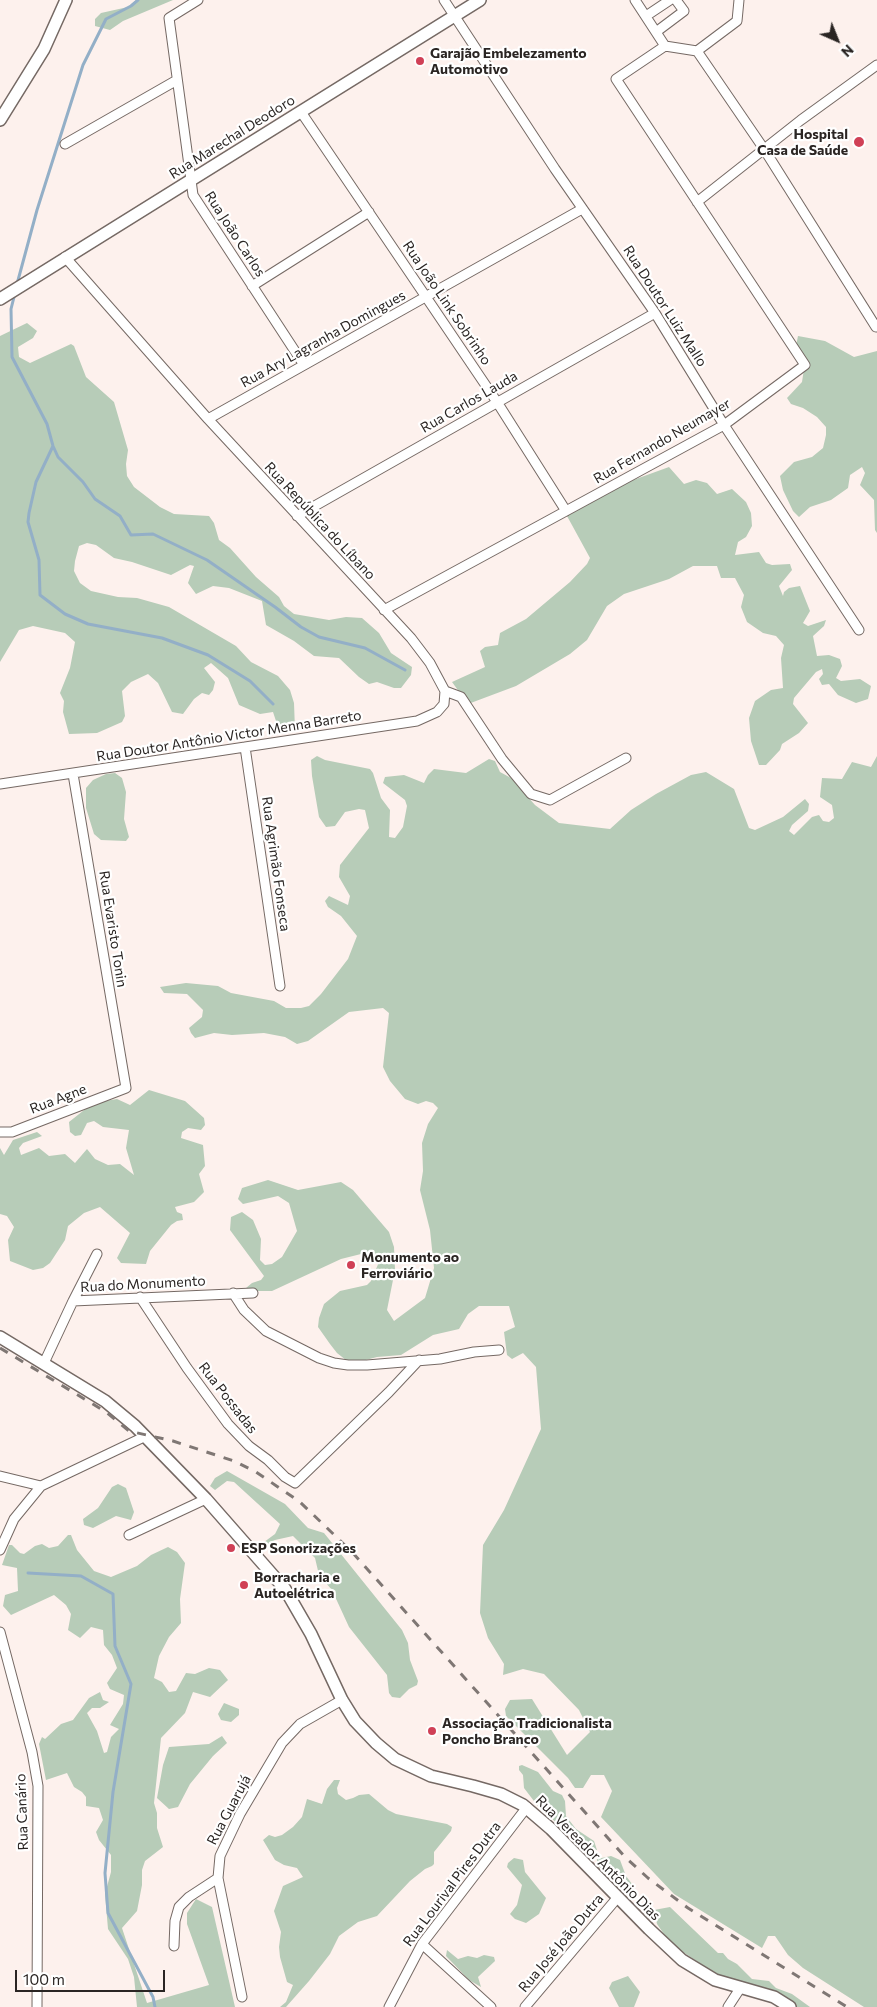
<!DOCTYPE html>
<html>
<head>
<meta charset="utf-8">
<style>
  body { margin:0 }
  #map { position:relative; width:877px; height:2007px; overflow:hidden; background:#fdf1ed; font-family:Commissioner,sans-serif }
  canvas { display:block }
  .north { position:absolute; left:812px; top:15px; width:50px; height:50px; -webkit-text-stroke:4px #fff; paint-order:stroke; rotate:136deg; font-size:14px; font-weight:700; line-height:20px; text-align:center; color:#2a2523 }
  .north::after { content:''; display:block; margin:auto; width:18px; height:22px; background:#2a2523; clip-path:polygon(50% 0,100% 100%,50% 72%,0 100%) }
  .scale { position:absolute; left:15px; top:1970px; width:150px; height:22px; box-sizing:border-box; border:2px solid #2a2523; border-top:0; padding-left:6px; font-size:15px; line-height:18px; white-space:nowrap; color:#2a2523; -webkit-text-stroke:4px #fff; paint-order:stroke }
</style>
</head>
<body>
<div id="map">
<canvas width="877" height="2007"></canvas>
<div class="north">N</div>
<div class="scale">100 m</div>
</div>
<script>
const g = document.querySelector('canvas').getContext('2d');
g.lineJoin = 'round';
function fillPath(path, color) { g.fillStyle = color; g.fill(path, 'evenodd'); }
const poly = rows => new Path2D(rows.map(r => 'M' + r).join(''));
function stroke(path, color, width, dash) { g.strokeStyle = color; g.lineWidth = width; g.lineCap = dash ? 'butt' : 'round'; g.setLineDash(dash || []); g.stroke(path); }
function drawText(font, color, halo, rows, align = 'center') {
  g.font = font + ' Commissioner,sans-serif'; g.lineWidth = 4.5; g.setLineDash([]); g.textBaseline = 'middle'; g.strokeStyle = halo; g.fillStyle = color; for (const [text, x, y, turn = 0] of rows) {
    g.save(); g.translate(x, y); g.rotate((+turn || 0) * Math.PI / 180); g.textAlign = isNaN(turn) ? turn : align; if (halo) g.strokeText(text, 0, 0); g.fillText(text, 0, 0); g.restore();
  }
}
const green = poly([
  [136,0,173,0,123,21,110,30,95,26,95,19,101,13,128,7],
  [27,323,37,331,33,338,18,347,19,357,30,363,71,344,74,346,86,377,114,402,128,450,126,464,127,476,134,487,160,507,174,514,209,516,214,523,219,540,230,548,256,577,279,597,284,606,294,614,329,620,346,617,362,618,379,633,391,653,412,667,411,675,401,688,394,688,377,682,369,684,359,677,339,658,314,656,294,641,266,625,262,601,229,588,213,586,196,594,188,583,194,566,190,565,171,575,132,562,114,558,96,545,87,543,79,546,75,561,74,571,80,583,91,591,118,597,137,598,169,607,236,646,251,662,278,676,290,690,294,703,295,730,280,733,273,712,260,714,239,705,228,678,211,663,204,668,215,682,213,690,209,695,202,693,194,699,183,714,172,712,158,683,148,674,131,682,122,691,125,716,122,722,97,733,69,734,63,712,64,701,60,693,70,668,75,642,65,633,33,626,19,630,0,662,0,336],
  [798,336,825,341,854,357,877,351,877,533,875,530,874,500,860,485,865,473,862,467,850,475,848,488,831,500,810,507,799,517,793,511,783,490,780,476,794,462,812,457,823,448,826,435,826,427,817,417,803,408,791,404,787,398,802,382,804,369,796,346],
  [669,467,684,484,696,480,707,483,717,494,732,489,746,502,751,513,752,526,746,537,738,542,735,555,759,552,766,563,772,565,790,564,792,570,779,586,783,596,784,592,789,588,800,586,810,611,803,623,808,626,826,620,824,626,813,636,817,656,829,655,840,659,842,666,836,678,841,681,860,679,871,686,868,699,856,703,838,695,829,684,822,685,819,679,823,674,822,669,816,672,794,698,793,704,808,723,799,733,782,744,780,750,766,765,759,765,751,741,749,718,755,701,771,690,783,688,781,658,784,645,776,636,763,633,747,622,741,607,744,595,735,578,721,578,717,566,693,566,669,579,624,594,607,606,587,640,570,654,516,686,468,704,452,682,485,667,480,651,485,647,498,645,500,633,526,619,570,582,587,564,590,558,567,516,603,491],
  [317,756,325,760,370,769,373,773,381,798,390,810,389,837,395,838,403,827,407,806,405,800,383,783,385,777,404,775,424,783,428,775,434,769,466,773,489,759,495,761,500,772,511,778,535,805,559,823,610,829,631,810,656,794,691,775,706,772,734,789,749,828,755,830,783,817,805,799,809,804,808,811,792,825,789,831,794,835,812,817,819,815,823,821,829,822,834,818,832,805,820,797,822,778,842,779,852,762,871,767,877,756,877,2007,864,2007,803,1968,788,1955,775,1936,768,1936,762,1948,674,1894,601,1817,612,1791,604,1775,591,1775,583,1788,575,1788,568,1778,506,1716,505,1709,510,1700,532,1699,567,1755,590,1732,579,1710,544,1674,523,1669,503,1675,504,1664,488,1638,480,1613,483,1545,504,1510,541,1429,536,1367,523,1353,512,1359,507,1355,504,1332,515,1327,509,1306,479,1306,468,1314,459,1329,433,1335,401,1355,377,1357,351,1364,337,1353,330,1344,318,1327,319,1318,324,1304,340,1291,367,1285,371,1281,379,1262,375,1256,369,1252,341,1259,272,1291,247,1291,246,1288,252,1283,261,1280,264,1276,230,1230,231,1217,242,1212,253,1220,261,1239,260,1260,265,1265,272,1264,282,1257,297,1231,289,1203,278,1196,243,1204,238,1199,242,1188,268,1180,298,1190,341,1182,353,1190,389,1232,394,1247,395,1270,387,1310,394,1321,425,1298,434,1268,430,1230,420,1190,423,1171,422,1143,428,1124,438,1108,433,1103,426,1101,418,1104,405,1099,390,1081,383,1067,389,1013,383,1008,349,1012,308,1041,297,1044,285,1037,264,1033,232,1035,214,1033,195,1038,191,1033,189,1028,202,1017,203,1010,187,994,164,993,160,987,186,983,218,986,231,993,274,1001,286,1008,301,1008,309,1006,321,994,348,959,357,936,341,916,328,907,325,901,329,896,348,905,350,896,339,877,340,865,369,828,365,810,359,809,345,812,335,826,326,827,319,817,312,776,311,760],
  [115,773,122,778,126,792,124,819,129,837,126,841,101,840,94,834,86,808,86,788,93,780,106,774],
  [149,1090,185,1101,204,1118,205,1125,201,1130,188,1128,182,1132,181,1138,203,1145,205,1166,199,1174,204,1192,194,1202,175,1207,177,1212,182,1214,183,1220,177,1221,171,1225,150,1251,146,1264,121,1263,117,1258,130,1233,100,1207,84,1213,68,1226,65,1240,50,1263,43,1268,33,1270,10,1261,8,1240,14,1227,7,1216,0,1214,0,1148,4,1155,13,1140,37,1132,42,1136,23,1143,19,1148,21,1155,39,1148,49,1156,65,1154,75,1163,87,1149,95,1159,108,1165,120,1164,134,1175,126,1148,129,1130,103,1127,94,1121,87,1123,81,1135,75,1136,70,1132,69,1122,93,1103,117,1099,130,1105],
  [227,1471,285,1504,308,1528,324,1533,402,1630,408,1643,410,1660,418,1681,417,1685,409,1689,400,1698,392,1697,389,1693,387,1675,349,1627,332,1590,319,1575,315,1558,293,1536,275,1540,263,1548,260,1545,275,1534,280,1524,234,1482,227,1481,215,1490,210,1486,215,1478],
  [118,1484,126,1488,134,1512,131,1520,116,1516,93,1528,84,1525,83,1519,98,1508,112,1487],
  [68,1535,71,1535,77,1550,94,1571,111,1577,137,1566,151,1555,168,1547,177,1552,185,1563,180,1599,181,1623,169,1637,159,1656,154,1678,162,1682,169,1692,176,1691,186,1673,195,1674,209,1668,220,1670,228,1680,210,1697,193,1692,185,1713,161,1738,154,1803,157,1813,157,1828,163,1847,145,1861,142,1870,142,1885,137,1911,122,1928,147,2003,209,1985,187,1924,187,1913,196,1899,212,1907,235,2007,137,2007,134,1977,128,1959,108,1929,105,1894,111,1872,111,1855,99,1840,96,1832,103,1820,99,1808,86,1806,86,1797,82,1792,74,1787,67,1773,46,1780,39,1744,42,1737,45,1739,61,1724,73,1720,89,1698,100,1692,103,1700,109,1702,100,1708,92,1708,87,1713,97,1731,104,1753,107,1752,111,1737,119,1729,110,1725,123,1704,124,1695,110,1689,107,1683,117,1668,112,1655,104,1645,103,1630,91,1627,80,1638,68,1630,71,1614,66,1605,54,1595,11,1615,3,1606,5,1595,18,1591,17,1568,2,1565,9,1545,12,1545,20,1553,24,1554,35,1546,42,1544,49,1548,58,1546],
  [224,1703,239,1709,239,1715,231,1722,221,1720,218,1714],
  [222,1736,227,1743,213,1756,190,1784,178,1807,169,1809,157,1798,163,1765,169,1747,209,1744],
  [522,1765,538,1772,553,1791,562,1795,565,1801,566,1816,576,1829,594,1841,597,1850,587,1849,579,1845,577,1835,561,1827,537,1805,524,1788,523,1775,519,1770,519,1766],
  [334,1780,340,1780,337,1788,338,1794,346,1800,353,1798,359,1795,369,1794,388,1810,396,1814,447,1824,452,1827,451,1831,434,1852,434,1864,432,1866,425,1869,410,1881,377,1916,358,1922,339,1936,330,1954,309,1981,286,2007,280,2007,286,2002,293,1985,287,1982,280,1957,279,1947,281,1932,274,1911,283,1886,303,1877,297,1868,284,1865,275,1860,263,1840,269,1835,275,1837,282,1835,293,1827,302,1817,307,1799,322,1804,327,1789],
  [611,1856,620,1860,626,1876,632,1884,635,1894,632,1896,623,1886,616,1884,607,1871,597,1866,597,1859],
  [514,1858,523,1860,525,1872,546,1898,539,1914,526,1923,515,1919,510,1914,517,1905,522,1885,507,1867,508,1863],
  [670,1907,718,1953,723,1953,728,1959,737,1964,752,1979,769,1981,776,1988,792,1994,810,2007,797,2007,791,2001,722,1978,671,1944,657,1924,654,1910],
  [447,1950,458,1959,468,1956,477,1958,484,1955,494,1957,495,1961,478,1977,481,1987,469,1980,446,1956],
  [628,1976,640,1992,634,2007,619,2007,609,1988,612,1982]
]);
const stream = poly([
  [17,284,37,210,83,65,106,19,131,6,138,0],
  [15,293,11,309,12,357,47,424,53,446,58,457,83,482,95,499,120,516,131,535,153,534,207,560,275,607,301,627,319,637,365,648,405,670],
  [53,446,36,482,29,513,28,522,39,560,40,595,65,614,88,624,162,638,208,655,250,681,273,704],
  [28,1573,81,1576,113,1594,115,1646,131,1684,113,1792,105,1873,108,1913,153,1997,155,2007]
]);
const minor = poly([
  [198,0,169,18,193,195,304,365],
  [444,0,555,169,655,313,724,425,859,630],
  [635,0,665,46,697,51,764,149,876,327],
  [646,16,670,0],
  [656,32,684,11,676,0],
  [697,51,737,21,739,0],
  [301,112,497,402,566,511],
  [65,144,177,80],
  [697,202,801,120,877,65],
  [65,257,208,419,411,638,430,663,445,691,461,697,502,759,531,794,550,800,626,758],
  [252,286,369,212],
  [208,419,582,209],
  [297,516,655,313],
  [384,610,724,425,805,365,616,79,665,46],
  [245,747,280,986],
  [0,784,417,721,437,712,444,704,445,691],
  [0,1132,12,1132,126,1088,73,774],
  [233,1293,244,1310,266,1331,319,1358,334,1363,348,1365,367,1365,440,1359,474,1352,499,1350],
  [140,1297,187,1368,228,1424,249,1446,268,1460,285,1477,295,1483,389,1392,419,1360],
  [73,1301,97,1254],
  [44,1363,73,1301,253,1293],
  [0,1476,41,1486],
  [129,1535,206,1499],
  [0,1550,14,1519,41,1486,146,1436],
  [0,1632,32,1752,38,1786,37,2007],
  [422,1944,491,2007],
  [174,1946,175,1921,179,1907,189,1897,218,1878],
  [242,1997,218,1878,220,1856,240,1814,282,1743,300,1724,342,1700],
  [389,2007,422,1944,527,1807],
  [525,2007,618,1897],
  [728,2007,741,1987]
]);
const tertiary = poly([
  [0,120,44,49,66,0],
  [0,299,480,0],
  [0,1337,105,1401,135,1426,206,1499,285,1589,311,1634,342,1700,355,1721,376,1743,395,1759,431,1776,473,1786,501,1794,523,1805,551,1829,649,1929,682,1960,715,1980,774,1997,790,2007]
]);
const rail = poly([
  [0,1348,106,1412,129,1431,173,1441,234,1461,256,1472,300,1502,352,1552,625,1857,648,1878,688,1908,847,2007]
]);
const markers = [
  [420,61,5,"#d04056"],
  [859,142,6,"#d04056"],
  [351,1265,5,"#d04056"],
  [231,1548,5,"#d04056"],
  [244,1585,5,"#d04056"],
  [432,1731,5,"#d04056"]
];
const poiNames = [
  ["Garajão Embelezamento",430,53],
  ["Automotivo",430,69],
  ["Hospital",848,134,"right"],
  ["Casa de Saúde",848,150,"right"],
  ["Monumento ao",361,1257],
  ["Ferroviário",361,1273],
  ["ESP Sonorizações",241,1548],
  ["Borracharia e",254,1577],
  ["Autoelétrica",254,1593],
  ["Associação Tradicionalista",442,1723],
  ["Poncho Branco",442,1739]
];
const streetNames = [
  ["Rua Marechal Deodoro",232,137,-32],
  ["Rua João Carlos",235,234,57],
  ["Rua João Link Sobrinho",447,303,56],
  ["Rua Doutor Luiz Mallo",665,306,57],
  ["Rua Ary Lagranha Domingues",323,339,-29],
  ["Rua Carlos Lauda",469,402,-30],
  ["Rua Fernando Neumayer",662,441,-30],
  ["Rua República do Líbano",320,521,47],
  ["Rua Doutor Antônio Victor Menna Barreto",229,736,-9],
  ["Rua Agrimão Fonseca",276,864,82],
  ["Rua Evaristo Tonin",113,929,81],
  ["Rua Agne",58,1099,-21],
  ["Rua do Monumento",143,1284,-3],
  ["Rua Possadas",228,1398,52],
  ["Rua Guarujá",229,1810,-62],
  ["Rua Canário",22,1812,-92],
  ["Rua Vereador Antônio Dias",598,1858,45],
  ["Rua Lourival Pires Dutra",452,1884,-53],
  ["Rua José João Dutra",561,1943,-50]
];
fillPath(green, '#b7ccb8');
stroke(stream, '#93afc7', 3);
stroke(minor, '#756964', 11);
stroke(tertiary, '#756964', 14);
stroke(minor, '#fff', 9);
stroke(tertiary, '#fff', 11);
stroke(rail, '#7f7774', 3, [9, 9]);
for (const [x, y, r, color] of markers) { const dot = new Path2D(); dot.arc(x, y, r, 0, 2 * Math.PI); g.fillStyle = color; g.fill(dot); stroke(dot, '#fff', 2); }
drawText('bold 14px', '#2a2523', '#fff', poiNames, 'left');
drawText('14px', '#2a2523', '#fff', streetNames);
</script>
</body>
</html>
